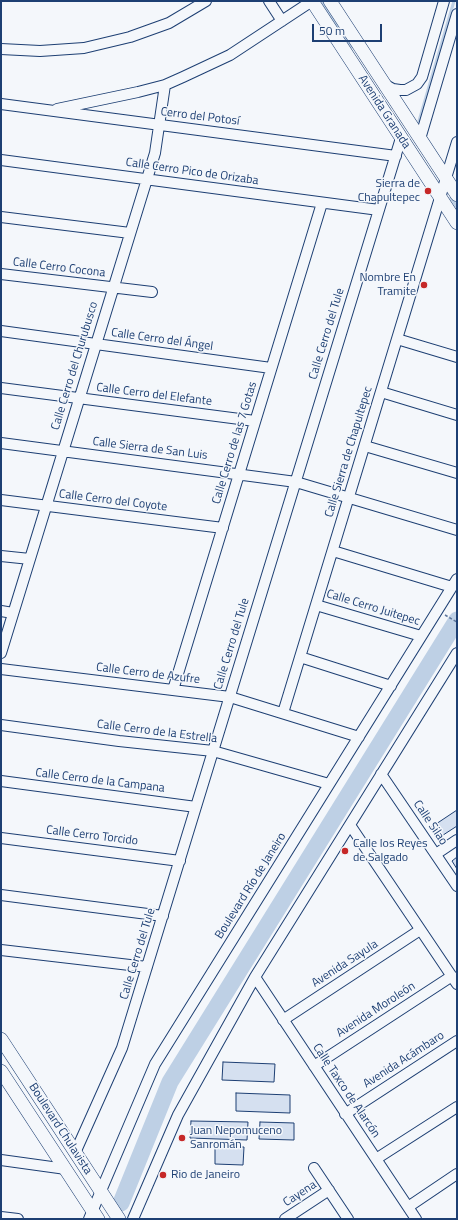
<!DOCTYPE html>
<html>
<head>
<meta charset="utf-8">
<style>
  body { margin:0 }
  #map { position:relative; width:458px; height:1220px; overflow:hidden; background:#f4f7fb; font-family:"Titillium Web",sans-serif }
  canvas { display:block }
  .frame { position:absolute; inset:0; border:2px solid #1d3f73; pointer-events:none }
  .scale { position:absolute; left:312px; top:24px; width:70px; height:18px; box-sizing:border-box; border:2px solid #1d3f73; border-top:0; padding-left:5px; font-size:12px; line-height:14px; white-space:nowrap; color:#1d3f73; -webkit-text-stroke:3px #f4f7fb; paint-order:stroke }
</style>
</head>
<body>
<div id="map">
<canvas width="458" height="1220"></canvas>
<div class="frame"></div>
<div class="scale">50 m</div>
</div>
<script>
const g = document.querySelector('canvas').getContext('2d');
g.lineJoin = 'round';
const poly = rows => new Path2D(rows.map(r => 'M' + r).join(''));
function stroke(path, color, width, dash) { g.strokeStyle = color; g.lineWidth = width; g.lineCap = dash ? 'butt' : 'round'; g.setLineDash(dash || []); g.stroke(path); }
function fillPath(path, color) { g.fillStyle = color; g.fill(path, 'evenodd'); }
function drawText(font, color, halo, rows, align = 'center') {
  g.font = font + ' "Titillium Web",sans-serif'; g.lineWidth = 3; g.setLineDash([]); g.textBaseline = 'middle'; g.strokeStyle = halo; g.fillStyle = color; for (const [text, x, y, turn = 0] of rows) {
    g.save(); g.translate(x, y); g.rotate((+turn || 0) * Math.PI / 180); g.textAlign = isNaN(turn) ? turn : align; if (halo) g.strokeText(text, 0, 0); g.fillText(text, 0, 0); g.restore();
  }
}
const stream = poly([
  [323,3,352,47],
  [419,121,454,1],
  [451,198,457,207]
]);
const river = poly([
  [121,1203,170,1082,457,620]
]);
const building = poly([
  [457,810,457,826,437,839,430,828,457,810],
  [457,857,457,869,452,861,457,857],
  [223,1062,275,1064,274,1082,222,1080,223,1062],
  [236,1093,290,1095,290,1113,236,1111,236,1093],
  [191,1121,248,1122,247,1140,190,1138,191,1121],
  [260,1122,294,1123,294,1140,259,1139,260,1122],
  [215,1147,244,1147,243,1165,215,1164,215,1147]
]);
const path = poly([
  [445,615,457,622]
]);
const minor = poly([
  [269,1,282,21],
  [1,49,40,51,84,48,130,37,169,23,206,1],
  [384,84,393,89,400,90,406,90,417,84,422,77,444,1],
  [1,104,396,156],
  [57,109,138,92,165,85,183,77,230,55,312,1],
  [420,139,457,14],
  [1,160,379,210],
  [1,217,130,233],
  [1,274,152,292],
  [1,331,271,368],
  [397,339,457,357],
  [1,388,255,421],
  [381,392,457,415],
  [1,443,296,482,457,530],
  [365,446,457,473],
  [1,500,223,528],
  [333,551,452,587],
  [1,556,30,559],
  [316,605,421,636],
  [1,611,13,613],
  [1,653,155,153,165,85],
  [300,657,391,686],
  [1,669,230,697,359,737],
  [173,690,322,203],
  [283,713,457,142],
  [1,725,119,741,213,751,329,784],
  [381,774,457,886],
  [1,781,196,807],
  [350,825,457,984],
  [1,838,180,861],
  [436,854,457,840],
  [1,895,163,916],
  [1,950,147,967],
  [255,977,416,1219],
  [283,1020,420,930],
  [314,1066,452,976],
  [345,1114,457,1041],
  [75,1153,122,1048,401,138],
  [376,1159,457,1107],
  [1,1160,66,1169],
  [314,1168,348,1219],
  [408,1207,457,1174],
  [1,1217,18,1219],
  [89,1219,155,1064,457,579],
  [133,1219,178,1115,255,977,457,653],
  [285,1219,329,1190]
]);
const major = poly([
  [312,1,457,223],
  [330,1,457,195],
  [1,1039,119,1219],
  [1,1071,98,1219]
]);
const markers = [
  [428,191,4,"#c62828"],
  [424,285,4,"#c62828"],
  [345,851,4,"#c62828"],
  [182,1138,4,"#c62828"],
  [163,1175,4,"#c62828"]
];
const streetNames = [
  ["Avenida Granada",384,112,57],
  ["Cerro del Potosí",200,117,7],
  ["Calle Cerro Pico de Orizaba",192,172,8],
  ["Calle Cerro Cocona",59,268,7],
  ["Calle Cerro del Tule",327,334,-73],
  ["Calle Cerro del Ángel",162,340,8],
  ["Calle Cerro del Churubusco",75,366,-73],
  ["Calle Cerro del Elefante",154,395,7],
  ["Calle Cerro de las 7 Gotas",235,443,-73],
  ["Calle Sierra de San Luis",150,449,7],
  ["Calle Sierra de Chapultepec",349,452,-73],
  ["Calle Cerro del Coyote",113,501,7],
  ["Calle Cerro Juitepec",373,608,17],
  ["Calle Cerro del Tule",232,644,-73],
  ["Calle Cerro de Azufre",148,674,7],
  ["Calle Cerro de la Estrella",157,732,7],
  ["Calle Cerro de la Campana",100,781,7],
  ["Calle Silao",430,823,56],
  ["Calle Cerro Torcido",92,836,7],
  ["Boulevard Río de Janeiro",251,886,-58],
  ["Calle Cerro del Tule",138,954,-73],
  ["Avenida Sayula",345,964,-33],
  ["Avenida Moroleón",376,1010,-33],
  ["Avenida Acámbaro",404,1060,-33],
  ["Calle Taxco de Alarcón",346,1091,56],
  ["Boulevard Chulavista",60,1129,57],
  ["Cayena",300,1194,-33]
];
const poiNames = [
  ["Sierra de",420,184,"right"],
  ["Chapultepec",420,198,"right"],
  ["Nombre En",416,278,"right"],
  ["Tramite",416,292,"right"],
  ["Calle los Reyes",353,844],
  ["de Salgado",353,858],
  ["Juan Nepomuceno",190,1131],
  ["Sanromán",190,1145],
  ["Rio de Janeiro",171,1175]
];
stroke(stream, '#bed0e5', 3);
stroke(river, '#bed0e5', 17);
fillPath(building, '#d5e0f0');
stroke(building, '#1d3f73', 1);
stroke(minor, '#1d3f73', 12);
stroke(major, '#1d3f73', 14);
stroke(path, '#5e769c', 1.5, [3, 2]);
stroke(minor, '#f4f7fb', 10);
stroke(major, '#f4f7fb', 13);
for (const [x, y, r, color] of markers) { const dot = new Path2D(); dot.arc(x, y, r, 0, 2 * Math.PI); g.fillStyle = color; g.fill(dot); stroke(dot, '#f4f7fb', 1.5); }
drawText('12px', '#1d3f73', '#f4f7fb', streetNames);
drawText('12px', '#1d3f73', '#f4f7fb', poiNames, 'left');
</script>
</body>
</html>
